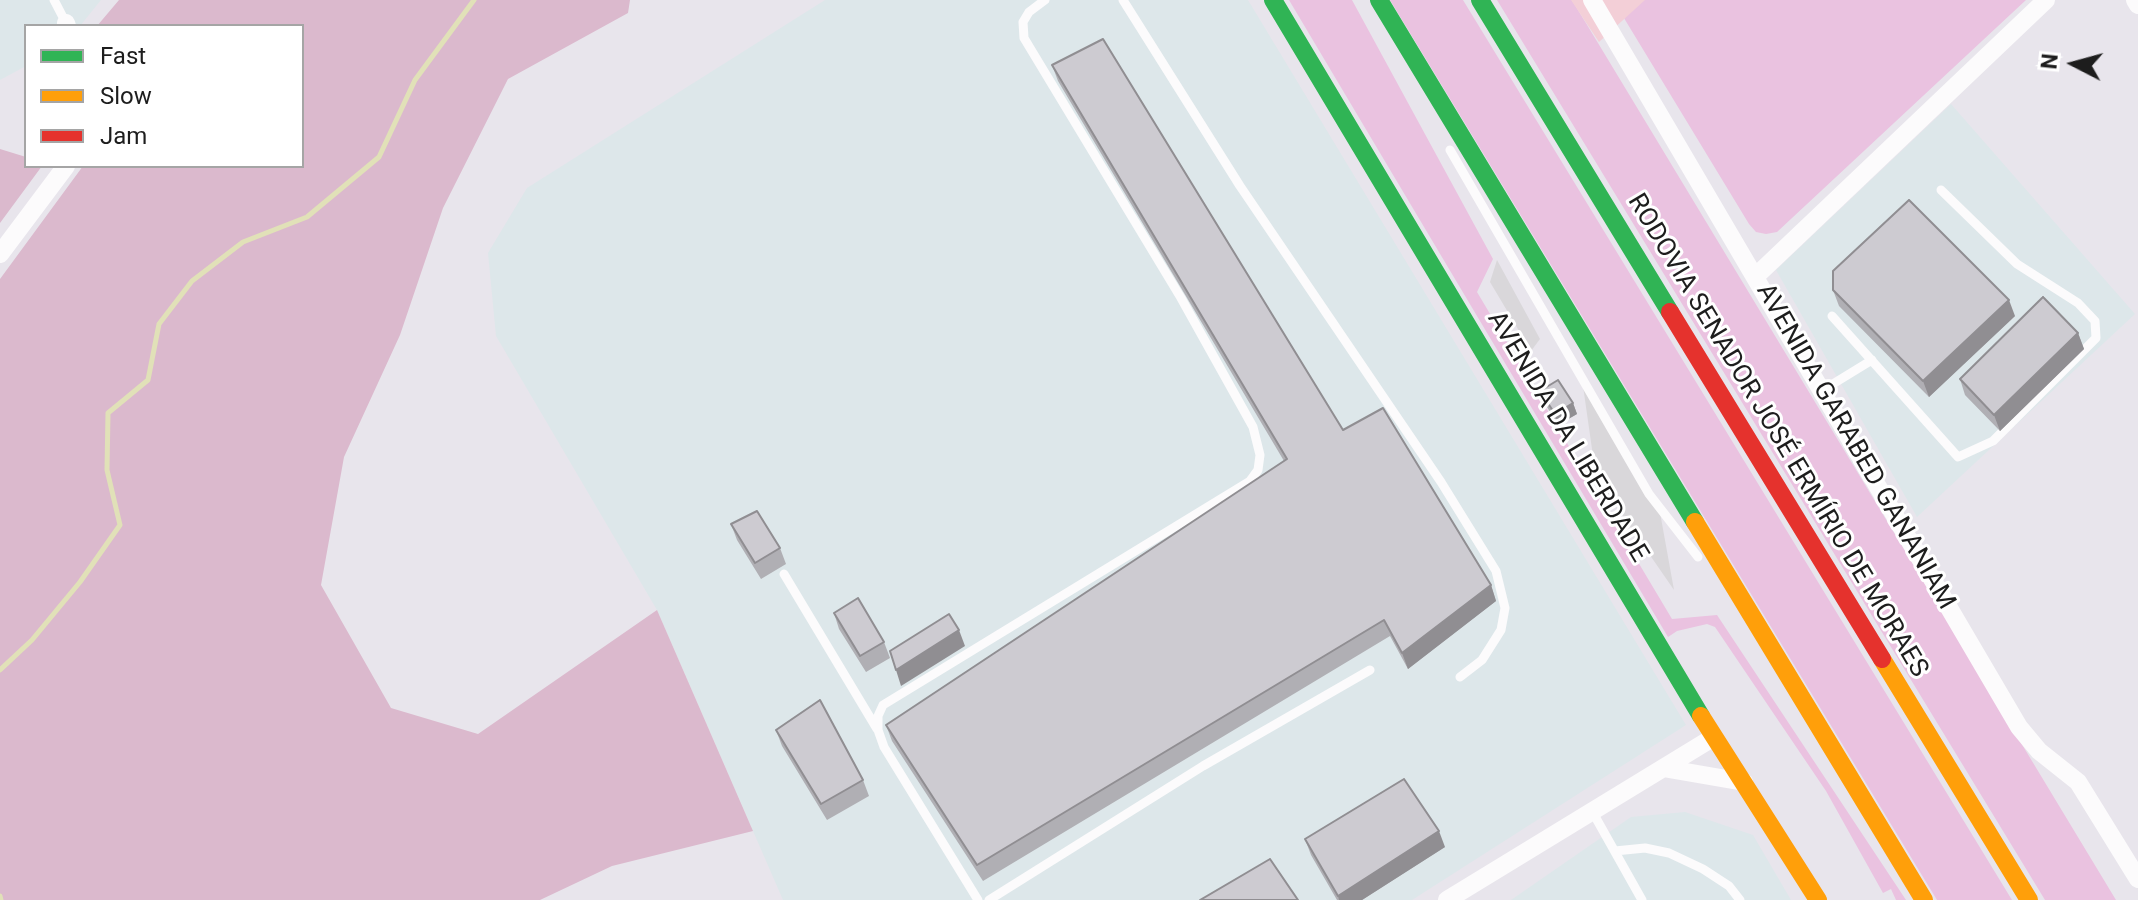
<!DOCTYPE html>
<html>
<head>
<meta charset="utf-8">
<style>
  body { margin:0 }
  #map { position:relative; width:2138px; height:900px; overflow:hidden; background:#e8e5ec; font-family:Roboto,sans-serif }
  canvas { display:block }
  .legend { position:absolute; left:24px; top:24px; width:280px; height:144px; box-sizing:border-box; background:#fff; border:2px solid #a5a5a5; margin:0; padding:10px 14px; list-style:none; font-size:24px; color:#1d1d1d }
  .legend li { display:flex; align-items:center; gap:16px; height:40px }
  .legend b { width:40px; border:2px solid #a5a5a5 }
  .north { position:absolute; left:2034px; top:24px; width:80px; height:80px; -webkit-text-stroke:6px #fff; paint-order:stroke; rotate:276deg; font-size:22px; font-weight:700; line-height:32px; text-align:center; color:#1d1d1d }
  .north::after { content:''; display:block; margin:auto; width:28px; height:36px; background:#1d1d1d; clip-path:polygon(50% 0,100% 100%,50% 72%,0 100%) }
</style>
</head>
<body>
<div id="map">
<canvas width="2138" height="900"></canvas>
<ul class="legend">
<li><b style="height:10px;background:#30b455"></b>Fast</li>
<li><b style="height:10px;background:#ff9f0a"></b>Slow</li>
<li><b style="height:10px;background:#e5322d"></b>Jam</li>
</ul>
<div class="north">N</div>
</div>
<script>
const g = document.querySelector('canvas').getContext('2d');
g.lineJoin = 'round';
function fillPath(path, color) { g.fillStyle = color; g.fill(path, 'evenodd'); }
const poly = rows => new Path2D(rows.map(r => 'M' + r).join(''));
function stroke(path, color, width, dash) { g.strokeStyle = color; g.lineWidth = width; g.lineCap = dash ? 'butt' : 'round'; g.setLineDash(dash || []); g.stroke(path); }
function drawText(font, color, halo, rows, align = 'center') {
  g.font = font + ' Roboto,sans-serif'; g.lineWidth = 6; g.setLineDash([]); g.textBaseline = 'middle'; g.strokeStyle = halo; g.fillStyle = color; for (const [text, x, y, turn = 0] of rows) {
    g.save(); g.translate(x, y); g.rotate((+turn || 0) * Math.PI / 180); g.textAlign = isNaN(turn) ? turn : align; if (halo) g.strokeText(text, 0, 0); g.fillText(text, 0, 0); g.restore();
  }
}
const industrial = poly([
  [0,0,101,0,80,26,26,26,26,66,0,80],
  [825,0,1248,0,1686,725,1412,900,783,900,657,610,496,336,488,253,527,188],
  [1951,104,2135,314,1917,517,1776,270],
  [1685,812,1753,835,1791,900,1511,900,1631,817]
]);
const grass = poly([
  [1289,0,1352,0,1493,259,1477,292,1672,619,1717,615,1906,900,1896,900,1891,889,1883,893,1826,791,1715,627,1707,624,1677,631,1668,637],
  [1390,0,1463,0,2012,900,1937,900],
  [1497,0,1572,0,2116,900,2045,900],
  [1613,0,2026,0,1777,232,1766,234,1756,232,1749,224]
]);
const forest = poly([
  [119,0,630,0,628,13,508,79,443,208,400,335,344,457,321,585,391,708,478,734,657,610,753,831,612,866,540,900,0,900,0,279,83,166,302,166,302,26,97,26],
  [0,149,26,157,26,166,42,166,0,223]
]);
const park = poly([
  [1571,0,1645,0,1599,42]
]);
const parking = poly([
  [1497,260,1540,339,1531,351,1490,282],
  [1582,379,1659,507,1674,590,1596,477]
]);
const stream = poly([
  [0,670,32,640,80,582,120,525,107,470,108,413,148,380,159,324,192,281,243,242,307,217,379,157,415,80,474,0],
  [0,896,1,900]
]);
const lane = poly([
  [54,0,66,23],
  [1123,0,1240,186,1441,482,1496,571,1505,608,1501,630,1482,660,1460,677],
  [1450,150,1649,494,1698,557],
  [1832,316,1958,457,1993,441,2096,338,2095,321,2078,303,2017,264,1941,190],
  [1823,390,1872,360],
  [784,574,877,729],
  [1592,811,1642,900],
  [1615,851,1645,848,1669,853,1703,869,1729,886,1740,900],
  [978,900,884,747,878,730,878,716,883,705,1250,481,1258,470,1260,455,1253,427,1181,298,1024,38,1023,22,1029,12,1045,0],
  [989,900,1203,766,1370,670]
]);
const street = poly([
  [1592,0,2019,727,2039,751,2078,782,2138,879],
  [2135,0,2138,5],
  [66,23,67,26],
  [0,254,66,166],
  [1756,276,2046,0],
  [1663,768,1744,782],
  [1447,900,1714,737]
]);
const fast = poly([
  [1273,0,1701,716],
  [1379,0,1695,522],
  [1480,0,1670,312]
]);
const slow = poly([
  [1695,522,1924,900],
  [1882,659,2029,900],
  [1701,716,1818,900]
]);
const jam = poly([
  [1670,312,1882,659]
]);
const wall = poly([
  [1052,65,1343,430,1491,585,1496,601,1408,669,1390,636,983,881,892,741,886,725,1284,461,1058,81],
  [1833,290,2015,316,1929,397,1839,306],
  [2078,333,2084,349,2000,431,1965,395,1960,379],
  [1540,391,1573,403,1577,414,1558,425,1544,402],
  [731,524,780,548,786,564,761,579,737,540],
  [834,613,884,642,890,658,866,672,839,629],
  [776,730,863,780,869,796,827,820,782,746],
  [1305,839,1445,847,1362,900,1337,900,1311,855]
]);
const shadedWall = poly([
  [2009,300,2015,316,1929,397,1923,381],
  [2078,333,2084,349,2000,431,1994,415],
  [1573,403,1577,414,1558,425,1555,414],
  [1491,585,1496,601,1408,669,1402,653],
  [959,630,965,646,901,686,896,670],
  [1439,831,1445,847,1362,900,1339,900,1338,896]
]);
const building = poly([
  [1103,39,1343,430,1383,408,1491,585,1402,653,1384,620,977,865,886,725,1287,459,1052,65,1103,39],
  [1909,200,2009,300,1923,381,1833,290,1833,271,1909,200],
  [2043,297,2078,333,1994,415,1960,379,2043,297],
  [1558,380,1573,403,1555,414,1540,391,1558,380],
  [757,511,780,548,755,563,731,524,757,511],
  [858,598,884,642,860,656,834,613,858,598],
  [949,614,959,630,896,670,890,651,949,614],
  [820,700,863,780,821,804,776,730,820,700],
  [1404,779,1439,831,1338,896,1305,839,1404,779],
  [1270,859,1298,900,1200,900,1270,859]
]);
const streetNames = [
  ["RODOVIA SENADOR JOSÉ ERMÍRIO DE MORAES",1777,436,59],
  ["AVENIDA DA LIBERDADE",1567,437,59],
  ["AVENIDA GARABED GANANIAM",1855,447,60]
];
fillPath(industrial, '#dde7ea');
fillPath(grass, '#eac2e0');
fillPath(forest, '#dbb9cd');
fillPath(park, '#f3cfd7');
fillPath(parking, '#d9d7da');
stroke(stream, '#e1e1b8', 5);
stroke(lane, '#fcfbfc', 9);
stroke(street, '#fcfbfc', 18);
stroke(fast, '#30b455', 18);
stroke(slow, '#ff9f0a', 18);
stroke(jam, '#e5322d', 18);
fillPath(wall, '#b0afb4');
fillPath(shadedWall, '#908e92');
fillPath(building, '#cdcbd1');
stroke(building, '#908e92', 2);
drawText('26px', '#1d1d1d', '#fff', streetNames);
</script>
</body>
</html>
